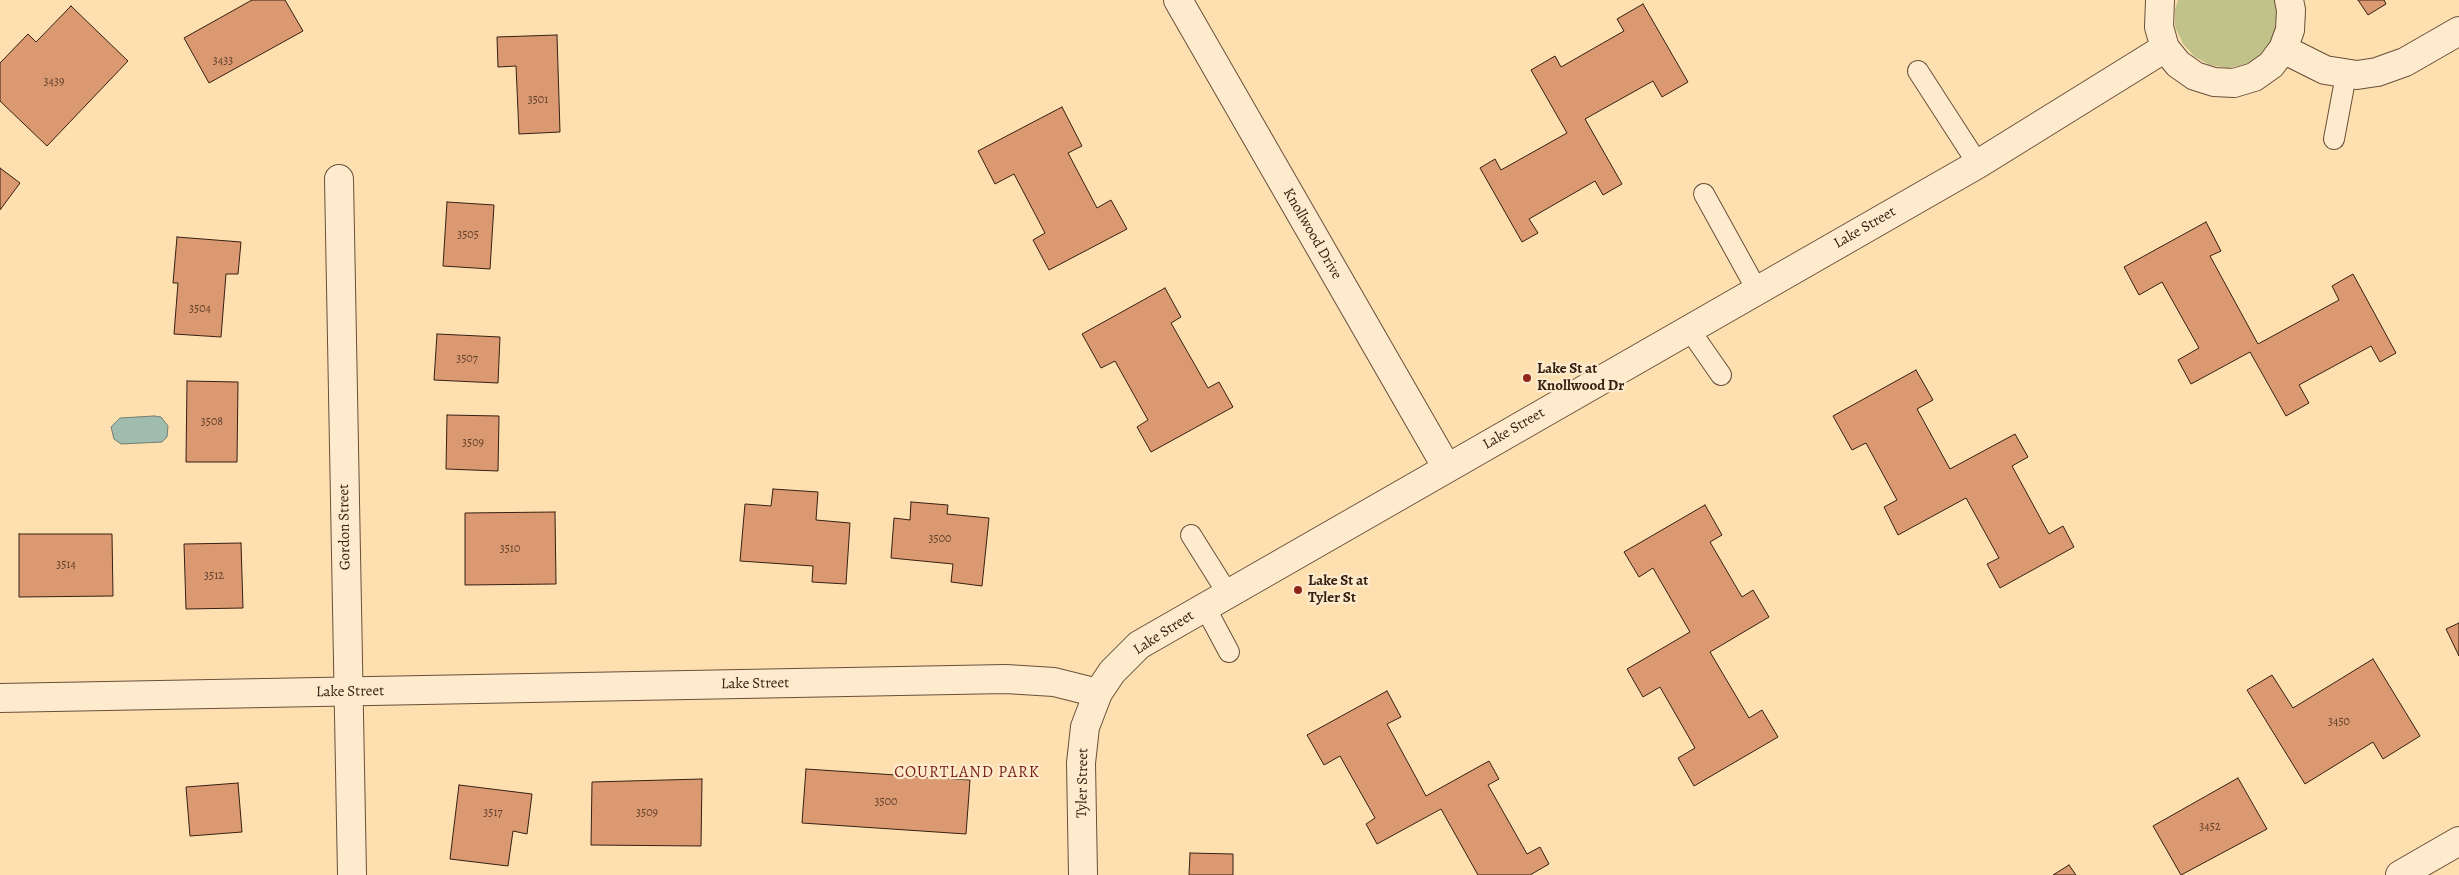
<!DOCTYPE html>
<html>
<head>
<meta charset="utf-8">
<style>
  body { margin:0 }
  canvas { display:block; background:#fddfb0 }
</style>
</head>
<body>
<canvas width="2459" height="875"></canvas>
<script>
const g = document.querySelector('canvas').getContext('2d');
g.lineJoin = 'round';
function fillPath(path, color) { g.fillStyle = color; g.fill(path, 'evenodd'); }
const poly = rows => new Path2D(rows.map(r => 'M' + r).join(''));
function stroke(path, color, width, dash) { g.strokeStyle = color; g.lineWidth = width; g.lineCap = dash ? 'butt' : 'round'; g.setLineDash(dash || []); g.stroke(path); }
function drawText(font, color, halo, rows, align = 'center') {
  g.font = font + ' Alegreya,serif'; g.lineWidth = 4.5; g.setLineDash([]); g.textBaseline = 'middle'; g.strokeStyle = halo; g.fillStyle = color; for (const [text, x, y, turn = 0] of rows) {
    g.save(); g.translate(x, y); g.rotate((+turn || 0) * Math.PI / 180); g.textAlign = isNaN(turn) ? turn : align; if (halo) g.strokeText(text, 0, 0); g.fillText(text, 0, 0); g.restore();
  }
}
const green = poly([
  [2178,0,2275,0,2278,14,2276,31,2269,45,2258,57,2244,65,2228,68,2210,65,2195,57,2183,44,2175,27,2175,9]
]);
const water = poly([
  [154,416,161,417,168,426,167,437,162,442,121,444,114,439,111,427,120,418,154,416]
]);
const building = poly([
  [252,0,285,0,303,31,209,83,184,38,252,0],
  [2358,0,2384,0,2386,4,2368,15,2358,0],
  [1643,4,1688,82,1662,97,1653,81,1585,119,1622,184,1603,195,1595,181,1529,219,1538,233,1522,242,1480,168,1495,159,1501,170,1567,133,1531,70,1555,56,1561,67,1624,31,1617,19,1643,4],
  [71,6,128,61,47,146,0,101,0,63,28,34,36,42,71,6],
  [557,35,560,132,519,134,516,66,498,67,497,37,557,35],
  [1062,107,1082,146,1068,153,1097,208,1111,200,1127,229,1049,270,1033,240,1045,233,1014,174,995,184,978,151,1062,107],
  [0,168,20,183,0,210,0,168],
  [447,202,494,205,490,269,443,266,447,202],
  [2206,222,2221,251,2210,256,2258,344,2339,300,2332,286,2353,274,2396,353,2380,362,2371,346,2299,385,2309,403,2286,416,2250,352,2191,384,2178,360,2199,348,2162,282,2139,295,2124,267,2206,222],
  [177,237,241,242,238,274,226,274,221,337,174,334,178,283,173,283,177,237],
  [1165,288,1181,317,1171,323,1208,388,1219,382,1233,407,1151,452,1137,427,1148,420,1115,361,1101,368,1082,334,1165,288],
  [437,334,500,337,498,383,434,380,437,334],
  [1916,370,1933,400,1917,409,1950,469,2015,434,2028,457,2012,466,2049,534,2063,526,2074,547,2000,588,1987,564,1999,558,1966,498,1898,535,1884,507,1897,500,1866,443,1852,450,1833,416,1916,370],
  [187,381,238,382,237,462,186,462,187,381],
  [447,415,499,416,498,471,446,469,447,415],
  [773,489,818,492,816,520,850,523,846,584,812,582,813,566,740,561,745,504,771,506,773,489],
  [911,502,948,505,947,514,989,518,982,586,951,582,953,564,891,558,894,518,910,520,911,502],
  [1705,505,1722,535,1710,542,1742,597,1753,590,1769,617,1710,652,1749,718,1762,710,1778,737,1694,786,1678,758,1695,748,1660,687,1643,697,1627,669,1690,632,1653,568,1639,577,1624,552,1705,505],
  [555,512,556,584,465,585,465,513,555,512],
  [19,534,112,534,113,596,19,597,19,534],
  [241,543,243,608,186,609,184,544,241,543],
  [2459,623,2459,656,2446,629,2459,623],
  [2373,659,2420,736,2383,759,2373,742,2305,784,2247,690,2272,675,2293,708,2373,659],
  [1387,691,1401,717,1387,724,1426,796,1489,761,1499,779,1488,785,1527,854,1540,847,1549,864,1530,875,1478,875,1441,809,1377,844,1366,824,1375,818,1340,756,1324,765,1307,735,1387,691],
  [806,769,970,780,966,834,802,823,806,769],
  [2238,778,2267,829,2181,875,2153,826,2238,778],
  [702,779,701,846,591,845,592,782,702,779],
  [238,783,242,832,190,836,186,787,238,783],
  [459,785,532,794,527,834,513,831,508,866,450,859,459,785],
  [1190,853,1233,854,1233,875,1189,875,1190,853],
  [2069,865,2076,875,2053,875,2069,865]
]);
const service = poly([
  [1918,71,1978,164],
  [2334,139,2346,75],
  [1704,194,1757,290],
  [1689,329,1721,375],
  [1191,535,1228,594],
  [1205,607,1229,652]
]);
const minor = poly([
  [1178,0,1447,468],
  [2160,0,2159,27,2165,48,2178,64,2195,76,2214,82,2234,83,2254,77,2271,65,2283,49,2290,30,2291,10,2289,0],
  [2283,49,2325,70,2357,75,2377,72,2405,62,2459,31],
  [339,179,352,875],
  [0,698,1006,679,1054,682,1098,693],
  [1083,875,1081,763,1085,727,1098,693,1112,672,1139,645,1978,164,2165,48],
  [2400,875,2459,841]
]);
const markers = [
  [1527,378,5,"#8f2418"],
  [1298,590,5,"#8f2418"]
];
const numberNames = [
  ["3433",223,61],
  ["3439",54,82],
  ["3501",538,100],
  ["3505",468,235],
  ["3504",200,309],
  ["3507",467,359],
  ["3508",212,422],
  ["3509",473,443],
  ["3500",940,539],
  ["3510",510,549],
  ["3514",66,565],
  ["3512",214,576],
  ["3450",2339,722],
  ["3500",886,802],
  ["3517",493,813],
  ["3509",647,813],
  ["3452",2210,827]
];
const streetNames = [
  ["Lake Street",1865,228,-30],
  ["Knollwood Drive",1312,234,60],
  ["Lake Street",1514,429,-30],
  ["Gordon Street",345,527,-91],
  ["Lake Street",1164,633,-33],
  ["Lake Street",755,684,-1],
  ["Lake Street",350,692,-1],
  ["Tyler Street",1083,783,-89]
];
const poiNames = [
  ["Lake St at",1537,369],
  ["Knollwood Dr",1537,386],
  ["Lake St at",1308,581],
  ["Tyler St",1308,598]
];
const neighbourhoodNames = [
  ["COURTLAND PARK",967,773]
];
fillPath(green, '#c1c18a');
fillPath(water, '#9fbcaf');
stroke(water, '#757e70', 1);
fillPath(building, '#da9971');
stroke(building, '#362012', 1);
stroke(service, '#68503a', 22);
stroke(minor, '#68503a', 30);
stroke(service, '#feeacc', 20);
stroke(minor, '#feeacc', 28);
for (const [x, y, r, color] of markers) { const dot = new Path2D(); dot.arc(x, y, r, 0, 2 * Math.PI); g.fillStyle = color; g.fill(dot); stroke(dot, '#feeacc', 2); }
drawText('12px', '#5f3e2a', null, numberNames);
drawText('15px', '#362012', '#feeacc', streetNames);
drawText('bold 15px', '#362012', '#feeacc', poiNames, 'left');
g.letterSpacing = '1px';
drawText('16px', '#7a1f14', '#feeacc', neighbourhoodNames);
g.letterSpacing = '0px';
</script>
</body>
</html>
